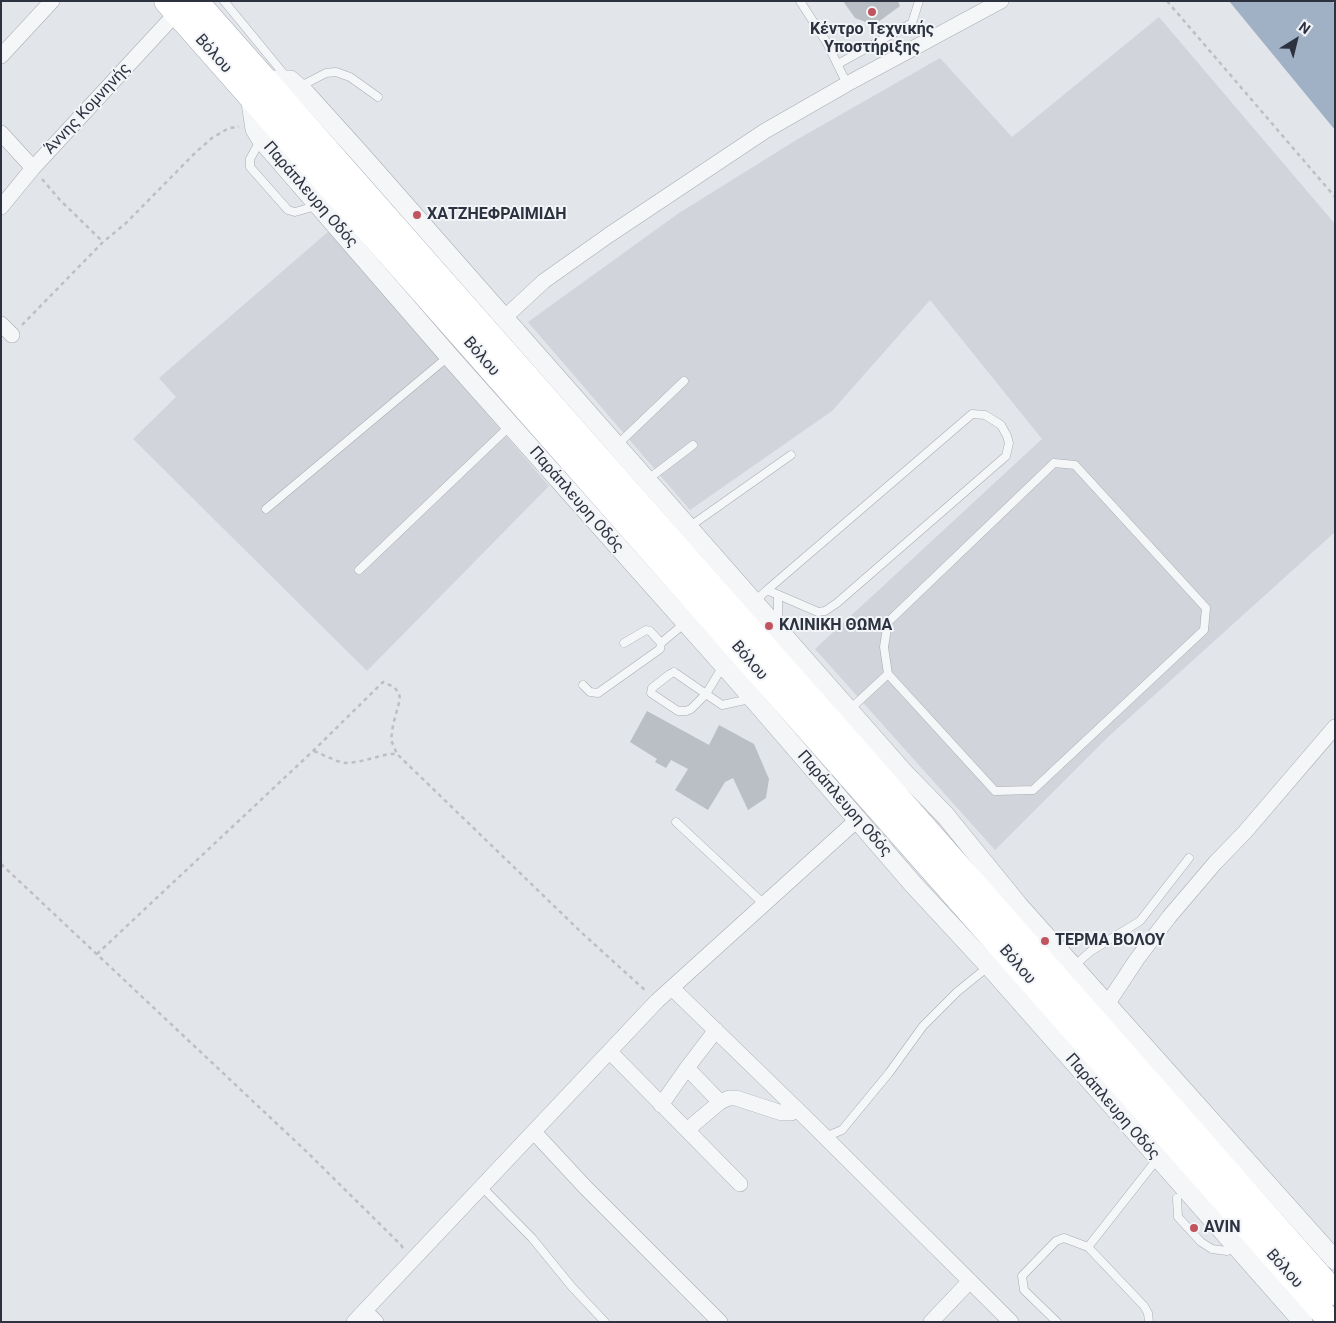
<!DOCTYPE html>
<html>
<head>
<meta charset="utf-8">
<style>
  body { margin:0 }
  #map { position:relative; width:1336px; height:1323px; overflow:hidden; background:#e2e5e9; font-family:Roboto,sans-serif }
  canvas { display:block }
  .frame { position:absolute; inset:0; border:2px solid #2c323f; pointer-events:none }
  .north { position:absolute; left:1271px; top:15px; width:50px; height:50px; -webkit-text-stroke:4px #f2f4f7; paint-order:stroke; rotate:36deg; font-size:14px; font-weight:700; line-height:20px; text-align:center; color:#2c323f }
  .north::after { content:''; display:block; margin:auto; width:18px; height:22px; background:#2c323f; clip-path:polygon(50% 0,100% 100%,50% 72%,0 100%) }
</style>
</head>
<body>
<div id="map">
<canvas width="1336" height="1323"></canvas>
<div class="frame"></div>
<div class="north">N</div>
</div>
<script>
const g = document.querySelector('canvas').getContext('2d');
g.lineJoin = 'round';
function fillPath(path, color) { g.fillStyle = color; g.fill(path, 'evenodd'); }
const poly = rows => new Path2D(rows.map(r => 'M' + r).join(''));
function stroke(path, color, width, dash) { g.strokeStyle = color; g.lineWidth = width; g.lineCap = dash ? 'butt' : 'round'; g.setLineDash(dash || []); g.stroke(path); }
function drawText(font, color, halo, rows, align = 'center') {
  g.font = font + ' Roboto,sans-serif'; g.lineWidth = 4; g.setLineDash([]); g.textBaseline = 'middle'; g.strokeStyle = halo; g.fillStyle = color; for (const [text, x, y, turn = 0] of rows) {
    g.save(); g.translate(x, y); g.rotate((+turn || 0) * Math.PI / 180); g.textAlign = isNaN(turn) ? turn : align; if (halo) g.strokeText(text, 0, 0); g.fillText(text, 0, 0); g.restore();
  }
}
const built = poly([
  [1159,17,1335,224,1335,532,1108,737,995,850,815,649,1042,439,930,300,832,411,690,510,528,322,679,213,798,139,940,58,1012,137],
  [329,231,549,486,367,671,133,439,176,397,159,378]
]);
const water = poly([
  [1229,1,1332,1,1335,5,1335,130]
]);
const building = poly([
  [843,1,898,1,900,6,874,25,855,18],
  [647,711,709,745,719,725,754,744,769,779,766,798,748,810,733,778,725,782,708,810,675,790,688,769,671,760,666,768,655,762,657,759,630,742]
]);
const path = poly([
  [1167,1,1335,197],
  [42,179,60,200,103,242],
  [22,325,103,242,125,224,196,152,212,138,229,128,239,127],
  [314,751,337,761,345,763,357,762,389,754,397,754,582,933,647,992],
  [1,864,309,1154,401,1245,403,1248],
  [97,954,313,751,383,682,394,687,399,693,400,699,393,725,391,740,397,754]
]);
const service = poly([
  [224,1,288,79],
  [800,1,827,43,847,84],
  [838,64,912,23,919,1],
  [299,87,326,73,336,72,350,77,378,97],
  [260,141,250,159,250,167,288,210,295,212,316,206],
  [617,445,684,381],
  [1054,463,1075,465,1206,608,1204,630,1033,790,995,791,888,674,884,647,888,622,1054,463],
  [647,480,693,445],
  [266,509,449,356],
  [689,527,791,455],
  [359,570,511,425],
  [754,602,767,590,972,414,985,415,1001,425,1007,436,1009,443,1006,456,837,603,825,611,818,612,767,590],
  [778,623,778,595],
  [624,643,646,630,650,631,661,643],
  [723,666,706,694,722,705,750,699],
  [674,672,706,694,691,709,686,711,678,711,651,693,652,688,670,674,674,672],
  [583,685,590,692,598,693,660,649,661,643,685,623],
  [849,710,888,674],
  [676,822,765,905],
  [1074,966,1091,951,1140,921,1189,858],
  [825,1137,842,1130,889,1073,923,1026,957,992,989,966],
  [482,1187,532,1238,572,1287,605,1322],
  [1177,1198,1178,1217,1201,1242,1212,1249,1227,1251],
  [1088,1247,1158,1158],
  [1057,1322,1024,1290,1022,1276,1056,1241,1064,1238,1088,1247,1144,1306,1148,1313,1149,1322]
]);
const minor = poly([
  [1,56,52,1],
  [1,133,33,168],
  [1,207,33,168,181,8],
  [504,318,544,281,609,235,765,131,847,84,1001,1],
  [1,324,12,335],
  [672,988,811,1123,1011,1322],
  [1102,1012,1137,959,1169,917,1215,863,1245,832,1335,727],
  [610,1052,740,1184],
  [687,1068,720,1102],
  [661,1105,687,1068,716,1030],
  [687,1130,720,1102,729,1098,736,1098,782,1113,791,1113,797,1109],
  [534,1132,585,1187,720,1322],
  [365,1311,376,1322],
  [354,1322,657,1001,857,820],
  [931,1322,970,1281]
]);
const tertiary = poly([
  [1303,1322,989,966,913,884,736,679,449,356,261,139,255,129,250,96,266,80,290,80,306,94,361,155,906,775,945,815,1019,906,1335,1260]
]);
const primary = poly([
  [166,1,1331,1322],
  [196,1,1335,1293]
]);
const markers = [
  [872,12,5,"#c0555f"],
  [417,215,5,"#c0555f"],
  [769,626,5,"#c0555f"],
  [1045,941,5,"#c0555f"],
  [1194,1228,5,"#c0555f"]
];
const poiNames = [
  ["Κέντρο Τεχνικής",872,30,"center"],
  ["Υποστήριξης",872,48,"center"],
  ["ΧΑΤΖΗΕΦΡΑΙΜΙΔΗ",427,215],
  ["ΚΛΙΝΙΚΗ ΘΩΜΑ",779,626],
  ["ΤΕΡΜΑ ΒΟΛΟΥ",1055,941],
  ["AVIN",1204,1228]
];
const streetNames = [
  ["Βόλου",213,54,48],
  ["Άννης Κομνηνής",88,109,-47],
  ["Παράπλευρη Οδός",310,195,49],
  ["Βόλου",481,357,49],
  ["Παράπλευρη Οδός",576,500,49],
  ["Βόλου",749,661,49],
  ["Παράπλευρη Οδός",844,804,49],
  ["Βόλου",1017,965,49],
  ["Παράπλευρη Οδός",1112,1107,49],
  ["Βόλου",1284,1269,48]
];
fillPath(built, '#d1d4db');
fillPath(water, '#a1b1c5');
fillPath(building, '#babec5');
stroke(service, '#a8acb3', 9);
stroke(minor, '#a8acb3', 16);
stroke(tertiary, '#a8acb3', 20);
stroke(primary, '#a3a9b4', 25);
stroke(path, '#bdbfc4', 2.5, [4, 4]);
stroke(service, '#f5f6f8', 8);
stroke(minor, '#f5f6f8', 15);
stroke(tertiary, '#f5f6f8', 19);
stroke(primary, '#fff', 24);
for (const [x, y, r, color] of markers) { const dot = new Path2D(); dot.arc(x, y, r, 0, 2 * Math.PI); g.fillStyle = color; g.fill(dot); stroke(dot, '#f2f4f7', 2); }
drawText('bold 16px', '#2c323f', '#f2f4f7', poiNames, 'left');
drawText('16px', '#2c323f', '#f2f4f7', streetNames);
</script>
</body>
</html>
